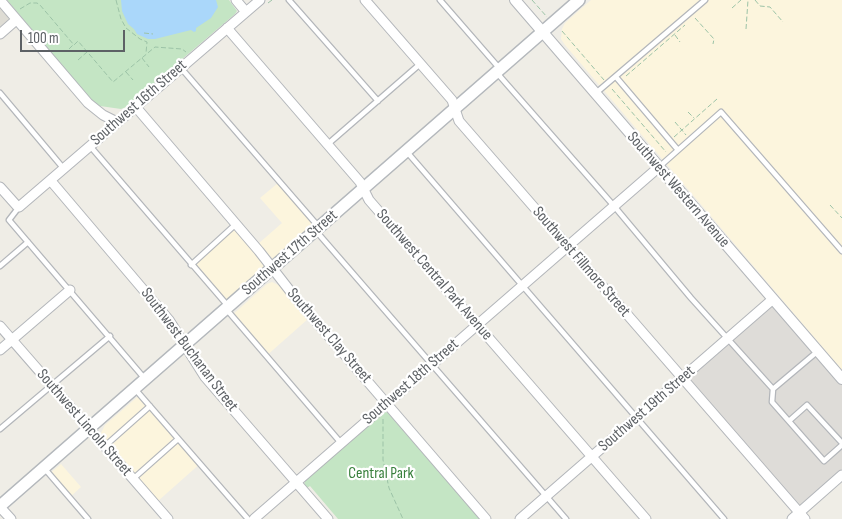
<!DOCTYPE html>
<html>
<head>
<meta charset="utf-8">
<style>
  body { margin:0 }
  #map { position:relative; width:842px; height:519px; overflow:hidden; background:#efede6; font-family:"Sofia Sans Condensed",sans-serif }
  canvas { display:block }
  .scale { position:absolute; left:20px; top:30px; width:105px; height:22px; box-sizing:border-box; border:2px solid #5d6165; border-top:0; padding-left:6px; font-size:15px; line-height:18px; white-space:nowrap; color:#5d6165; -webkit-text-stroke:4px #fff; paint-order:stroke }
</style>
</head>
<body>
<div id="map">
<canvas width="842" height="519"></canvas>
<div class="scale">100 m</div>
</div>
<script>
const g = document.querySelector('canvas').getContext('2d');
g.lineJoin = 'round';
function fillPath(path, color) { g.fillStyle = color; g.fill(path, 'evenodd'); }
const poly = rows => new Path2D(rows.map(r => 'M' + r).join(''));
function stroke(path, color, width, dash) { g.strokeStyle = color; g.lineWidth = width; g.lineCap = dash ? 'butt' : 'round'; g.setLineDash(dash || []); g.stroke(path); }
function drawText(font, color, halo, rows, align = 'center') {
  g.font = font + ' "Sofia Sans Condensed",sans-serif'; g.lineWidth = 4.5; g.setLineDash([]); g.textBaseline = 'middle'; g.strokeStyle = halo; g.fillStyle = color; for (const [text, x, y, turn = 0] of rows) {
    g.save(); g.translate(x, y); g.rotate((+turn || 0) * Math.PI / 180); g.textAlign = isNaN(turn) ? turn : align; if (halo) g.strokeText(text, 0, 0); g.fillText(text, 0, 0); g.restore();
  }
}
const commercial = poly([
  [591,0,842,0,842,370,565,45,561,39,562,29,565,23],
  [278,183,314,226,274,260,258,244,282,223,260,198],
  [232,227,263,263,263,267,262,271,223,305,189,266],
  [272,282,280,286,308,319,265,357,230,317,267,284],
  [142,393,202,462,158,501,102,437,101,433,105,425],
  [61,464,81,487,68,499,48,475]
]);
const industrial = poly([
  [772,307,776,309,842,385,842,469,800,505,797,504,689,381,688,378,767,309]
]);
const education = poly([
  [0,6,9,18,7,22,0,28]
]);
const green = poly([
  [7,0,229,0,237,11,235,14,126,107,121,109,100,106,91,100],
  [386,412,388,413,480,519,338,519,310,486,307,488,304,485,305,481,380,415]
]);
const water = poly([
  [121,0,216,0,218,7,211,18,196,28,196,31,194,32,191,30,155,39,148,39,137,34,134,29,128,24,122,11]
]);
const path = poly([
  [116,0,121,19,126,28,140,39,147,42,146,53],
  [532,0,547,17],
  [755,0,760,6,770,7,783,22],
  [268,3,272,0],
  [732,8,741,0],
  [20,9,30,3,37,3,40,5,74,45,78,41,113,82,155,47,182,49,186,52],
  [695,18,714,39,713,44],
  [746,29,748,0],
  [562,31,604,80],
  [144,33,153,34],
  [675,35,680,42],
  [69,49,73,45],
  [142,58,149,67],
  [78,60,87,52],
  [126,72,133,80],
  [626,76,685,25],
  [612,89,666,152],
  [688,112,694,118],
  [675,122,686,135],
  [674,137,717,99],
  [830,205,842,218],
  [383,419,383,460,389,488,403,519]
]);
const service = poly([
  [289,0,378,101],
  [440,0,500,69],
  [181,68,318,226],
  [497,73,614,206,691,298,773,389,818,351],
  [616,77,678,150],
  [0,93,64,169],
  [596,93,705,0],
  [328,144,420,64],
  [90,146,228,306],
  [407,152,724,519],
  [659,167,721,112,842,251],
  [19,207,9,220,145,379],
  [316,231,566,519],
  [191,265,236,224],
  [0,266,28,242],
  [227,310,341,443],
  [135,389,248,519],
  [773,389,772,402,824,461,842,445],
  [789,421,807,405,842,443],
  [0,429,110,336],
  [105,446,150,406],
  [45,469,88,519],
  [133,479,178,439]
]);
const minor = poly([
  [0,0,88,103,103,115,117,122],
  [236,0,246,12],
  [365,0,452,100,459,121,805,519],
  [227,28,360,182,369,200,646,519],
  [0,34,16,20],
  [135,106,259,251,294,296,486,519],
  [51,181,169,320,205,377,328,519],
  [0,187,17,206,19,207,260,0],
  [0,326,168,519],
  [0,350,70,290],
  [0,507,11,519],
  [254,519,659,167],
  [520,519,773,299],
  [792,519,842,475]
]);
const tertiary = poly([
  [515,0,842,379]
]);
const secondary = poly([
  [0,506,579,0]
]);
const streetNames = [
  ["Southwest 16th Street",139,103,-41],
  ["Southwest Western Avenue",678,190,49],
  ["Southwest 17th Street",290,253,-41],
  ["Southwest Fillmore Street",581,262,49],
  ["Southwest Central Park Avenue",434,275,49],
  ["Southwest Clay Street",329,336,49],
  ["Southwest Buchanan Street",189,350,53],
  ["Southwest 18th Street",411,382,-41],
  ["Southwest 19th Street",647,409,-41],
  ["Southwest Lincoln Street",84,423,49]
];
const parkNames = [
  ["Central Park",381,474]
];
fillPath(commercial, '#fcf5dd');
fillPath(industrial, '#dedcd8');
fillPath(education, '#dedcd4');
fillPath(green, '#c4e5c4');
fillPath(water, '#aad7fa');
stroke(service, '#b3b6ba', 7);
stroke(minor, '#b3b6ba', 11);
stroke(tertiary, '#b3b6ba', 12);
stroke(secondary, '#b4b8bc', 14);
stroke(path, '#9cc3a7', 1, [5, 2.5]);
stroke(service, '#fff', 4.5);
stroke(minor, '#fff', 9);
stroke(tertiary, '#fff', 10);
stroke(secondary, '#fff', 11);
drawText('16px', '#5d6165', '#fff', streetNames);
drawText('16px', '#39803d', '#fff', parkNames);
</script>
</body>
</html>
